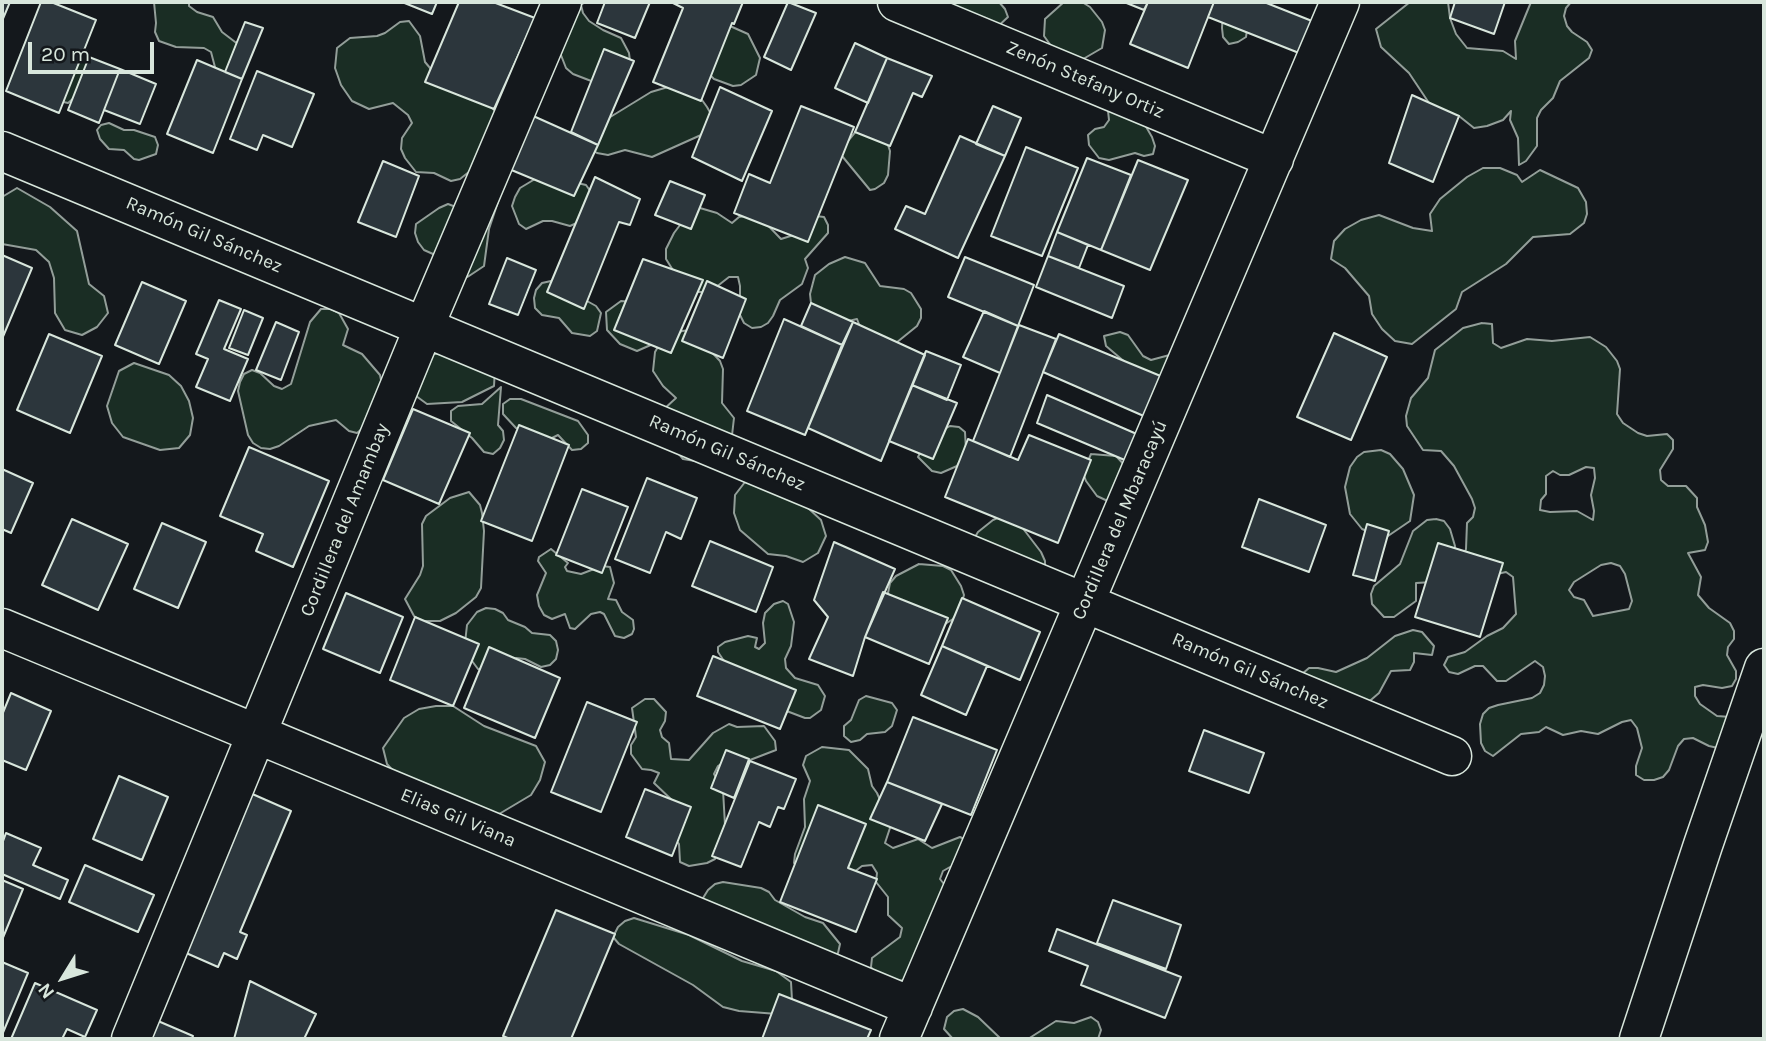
<!DOCTYPE html>
<html>
<head>
<meta charset="utf-8">
<style>
  body { margin:0 }
  #map { position:relative; width:1766px; height:1041px; overflow:hidden; background:#14181c; font-family:Karla,sans-serif }
  canvas { display:block }
  .frame { position:absolute; inset:0; border:4px solid #d8e6dc; pointer-events:none }
  .north { position:absolute; left:28px; top:943px; width:70px; height:70px; -webkit-text-stroke:5px #14181c; paint-order:stroke; rotate:232deg; font-size:19px; font-weight:700; line-height:28px; text-align:center; color:#d8e6dc }
  .north::after { content:''; display:block; margin:auto; width:24px; height:32px; background:#d8e6dc; clip-path:polygon(50% 0,100% 100%,50% 72%,0 100%) }
  .scale { position:absolute; left:28px; top:42px; width:126px; height:32px; box-sizing:border-box; border:4px solid #d8e6dc; border-top:0; padding-left:9px; font-size:21px; line-height:24px; white-space:nowrap; color:#d8e6dc; -webkit-text-stroke:5px #14181c; paint-order:stroke }
</style>
</head>
<body>
<div id="map">
<canvas width="1766" height="1041"></canvas>
<div class="frame"></div>
<div class="north">N</div>
<div class="scale">20 m</div>
</div>
<script>
const g = document.querySelector('canvas').getContext('2d');
g.lineJoin = 'round';
function fillPath(path, color) { g.fillStyle = color; g.fill(path, 'evenodd'); }
const poly = rows => new Path2D(rows.map(r => 'M' + r).join(''));
function stroke(path, color, width, dash) { g.strokeStyle = color; g.lineWidth = width; g.lineCap = dash ? 'butt' : 'round'; g.setLineDash(dash || []); g.stroke(path); }
function drawText(font, color, halo, rows, align = 'center') {
  g.font = font + ' Karla,sans-serif'; g.lineWidth = 5; g.setLineDash([]); g.textBaseline = 'middle'; g.strokeStyle = halo; g.fillStyle = color; for (const [text, x, y, turn = 0] of rows) {
    g.save(); g.translate(x, y); g.rotate((+turn || 0) * Math.PI / 180); g.textAlign = isNaN(turn) ? turn : align; if (halo) g.strokeText(text, 0, 0); g.fillText(text, 0, 0); g.restore();
  }
}
const green = poly([
  [154,2,189,2,189,6,197,12,213,17,222,32,243,48,225,75,216,71,211,52,204,48,176,47,159,41,155,32,156,23,154,2],
  [554,2,585,2,581,5,583,13,589,21,603,30,621,38,629,53,630,61,599,84,573,74,566,68,559,50,554,2],
  [942,2,999,2,1005,9,1008,17,994,30,942,2],
  [1064,2,1082,2,1090,7,1102,22,1105,30,1102,48,1078,62,1061,60,1044,36,1045,19,1064,2],
  [1218,2,1256,2,1250,10,1246,37,1238,42,1229,44,1223,37,1222,28,1223,10,1218,2],
  [1410,2,1448,2,1450,18,1456,34,1467,48,1503,51,1516,59,1515,41,1531,2,1571,2,1566,8,1564,16,1567,26,1572,32,1587,42,1592,50,1589,58,1560,81,1553,98,1541,110,1537,118,1537,146,1526,161,1519,165,1518,138,1510,120,1511,111,1503,120,1487,126,1474,128,1459,116,1444,115,1429,103,1409,73,1381,47,1376,29,1410,2],
  [409,21,420,36,425,62,441,81,489,104,495,111,474,168,460,179,451,181,434,173,416,172,405,158,401,149,402,138,412,123,408,115,393,103,369,109,352,101,341,85,335,68,337,48,350,38,377,36,385,33,400,22,409,21],
  [730,26,748,34,760,58,756,75,741,85,733,86,714,79,708,73,730,26],
  [77,45,85,51,91,59,75,97,68,103,59,101,77,45],
  [668,87,702,100,707,107,711,114,701,135,652,157,625,150,608,155,597,153,589,148,588,139,607,119,651,92,668,87],
  [1134,106,1152,137,1155,146,1153,154,1144,156,1135,153,1109,160,1099,158,1089,145,1088,135,1095,129,1104,127,1109,120,1108,111,1134,106],
  [109,123,124,130,134,130,155,137,158,145,156,154,139,160,134,159,124,150,109,149,100,139,97,130,101,125,109,123],
  [857,130,887,142,890,151,888,175,884,183,875,189,870,190,842,156,843,147,857,130],
  [1483,168,1500,168,1517,175,1522,182,1540,170,1578,188,1586,202,1587,214,1584,223,1570,234,1533,237,1506,264,1462,292,1456,309,1412,344,1395,341,1382,329,1372,314,1369,296,1345,268,1331,259,1334,241,1345,229,1361,220,1379,215,1413,228,1432,231,1430,214,1440,199,1467,177,1483,168],
  [535,179,569,181,586,185,591,192,579,222,570,226,552,221,543,221,526,229,519,224,512,206,515,197,520,188,535,179],
  [17,188,50,207,77,231,89,284,104,296,108,313,97,327,82,335,65,330,55,313,54,278,49,262,36,250,2,244,2,197,17,188],
  [500,196,489,229,484,266,469,276,460,280,442,254,433,254,424,250,418,242,415,233,416,224,439,208,448,204,456,207,500,196],
  [700,208,717,213,732,223,739,217,757,214,781,239,797,234,816,216,824,217,828,225,828,233,805,259,808,268,802,284,780,300,773,316,768,323,761,327,752,328,744,323,740,315,740,286,738,277,729,277,715,288,707,292,697,292,681,283,666,259,666,249,674,233,686,217,700,208],
  [845,257,865,263,880,286,904,289,911,293,921,309,921,318,917,326,896,343,860,327,857,319,840,323,811,303,810,294,815,275,829,264,845,257],
  [551,281,596,306,601,313,597,331,590,336,572,333,559,318,542,315,535,308,534,298,536,290,542,283,551,281],
  [621,301,632,302,653,344,637,351,620,344,607,330,606,312,621,301],
  [321,309,331,309,339,313,348,329,343,345,362,354,380,375,382,385,363,428,357,433,349,431,336,420,309,426,279,446,270,449,261,448,253,443,248,435,238,391,240,382,244,374,252,370,260,373,274,386,282,389,291,384,310,322,321,309],
  [1482,323,1492,324,1493,343,1501,348,1527,339,1552,341,1590,337,1606,347,1617,361,1620,369,1617,414,1623,423,1638,433,1647,436,1667,434,1673,440,1673,449,1660,470,1661,480,1668,486,1686,486,1697,498,1697,507,1705,525,1708,542,1705,550,1688,553,1701,577,1698,595,1709,608,1730,623,1734,631,1734,639,1728,647,1727,655,1736,671,1736,679,1732,686,1722,688,1703,685,1695,687,1695,696,1700,704,1717,716,1745,718,1718,748,1709,746,1693,738,1684,739,1678,746,1669,770,1663,777,1654,780,1644,780,1636,775,1636,766,1642,748,1637,728,1631,720,1622,722,1598,734,1581,731,1563,735,1546,727,1539,732,1521,734,1493,756,1485,751,1481,743,1480,724,1483,714,1489,708,1498,705,1532,698,1540,693,1544,685,1545,676,1543,667,1535,661,1506,681,1497,681,1483,666,1475,666,1458,674,1449,672,1444,665,1448,657,1465,652,1487,636,1503,628,1516,614,1513,577,1506,572,1497,574,1463,558,1466,549,1467,523,1473,517,1475,508,1472,499,1454,466,1441,451,1423,450,1407,426,1406,416,1411,398,1428,378,1435,350,1463,328,1482,323],
  [1586,467,1594,468,1595,478,1591,495,1594,511,1593,520,1577,511,1550,512,1540,510,1541,500,1546,494,1546,476,1553,471,1560,475,1569,475,1586,467],
  [1611,563,1620,566,1625,574,1632,601,1629,609,1593,616,1584,600,1574,597,1569,590,1574,582,1601,565,1611,563],
  [691,330,720,361,723,369,722,403,734,418,731,444,701,462,683,459,665,437,663,410,676,398,663,386,653,371,655,352,659,345,682,331,691,330],
  [1120,332,1128,335,1143,356,1151,360,1177,353,1182,359,1158,378,1126,363,1106,346,1104,336,1120,332],
  [446,352,495,369,494,386,462,402,427,404,412,393,428,355,446,352],
  [134,363,169,375,181,386,189,401,193,418,190,435,179,448,160,450,123,437,112,423,107,406,119,371,134,363],
  [501,387,498,425,503,431,504,440,500,448,493,454,484,452,472,438,451,421,451,411,458,406,482,404,501,387],
  [510,399,521,399,578,421,588,435,588,443,581,449,572,450,558,435,550,439,525,429,516,428,503,414,503,404,510,399],
  [950,426,959,427,965,432,966,450,957,466,941,473,932,471,918,457,927,439,950,426],
  [1381,450,1390,454,1403,469,1414,495,1410,521,1388,536,1379,536,1362,529,1350,514,1345,487,1350,467,1357,457,1364,452,1381,450],
  [1091,454,1116,456,1129,470,1114,504,1097,496,1086,481,1083,473,1091,454],
  [745,482,777,489,808,508,821,520,826,536,818,553,803,562,786,556,768,554,740,530,734,513,735,495,745,482],
  [469,492,480,505,482,513,484,531,481,588,476,597,456,613,440,621,422,621,414,616,405,599,420,575,423,566,422,524,426,516,450,498,469,492],
  [1002,516,1018,522,1041,552,1045,561,1045,570,969,547,978,532,993,520,1002,516],
  [1436,519,1444,521,1450,529,1455,546,1453,564,1433,582,1416,583,1416,601,1394,617,1384,617,1372,604,1371,594,1374,586,1400,564,1413,531,1427,520,1436,519],
  [551,549,568,563,565,567,567,571,581,574,602,566,610,567,614,583,608,599,616,600,622,612,633,620,634,629,632,634,624,638,615,636,604,614,600,612,591,614,575,629,570,628,565,614,552,619,544,615,539,606,537,595,546,573,538,561,539,557,551,549],
  [919,564,943,566,951,570,961,586,964,595,959,612,953,619,939,628,891,602,888,593,890,583,896,576,919,564],
  [783,601,788,604,794,622,791,646,785,659,786,668,795,678,818,685,825,696,821,710,810,718,805,718,784,710,726,664,718,652,718,647,725,642,748,636,757,638,755,647,759,649,765,643,763,623,765,613,774,604,783,601],
  [486,608,495,609,503,613,508,620,525,627,532,633,550,635,556,641,558,650,556,659,550,665,541,667,525,659,516,658,511,665,496,673,478,669,472,661,465,643,467,625,477,612,486,608],
  [1413,630,1422,632,1434,646,1432,655,1414,653,1414,662,1410,670,1391,671,1379,693,1365,705,1302,674,1309,668,1318,668,1336,672,1367,658,1395,636,1413,630],
  [866,696,892,703,897,710,892,726,885,732,867,734,860,740,851,742,844,736,844,726,851,720,859,700,866,696],
  [645,699,654,699,666,712,665,721,660,730,662,737,669,743,671,759,689,760,713,733,729,724,737,727,764,726,775,741,776,750,750,760,732,757,718,766,714,774,723,790,725,825,715,859,707,863,689,866,680,862,679,844,668,829,674,802,654,783,659,773,651,770,642,769,631,754,631,745,636,737,632,708,645,699],
  [436,706,453,706,484,726,536,746,545,762,540,780,531,795,489,820,423,804,387,764,383,748,404,718,419,709,436,706],
  [822,747,849,750,868,769,872,786,877,793,891,825,885,843,893,848,918,839,932,848,960,837,968,841,960,868,950,867,943,871,940,879,951,893,911,979,892,982,876,975,871,967,872,958,900,937,902,928,888,915,888,897,876,882,877,873,872,865,862,866,841,882,806,878,794,863,795,854,805,827,804,799,810,781,803,765,806,756,822,747],
  [723,882,761,888,769,892,775,900,805,917,823,923,840,944,838,953,832,958,703,907,703,898,708,890,715,884,723,882],
  [634,918,689,935,742,961,776,971,791,982,792,1000,777,1014,739,1011,723,1007,693,985,619,944,613,937,618,927,625,921,634,918],
  [963,1009,978,1017,1001,1039,953,1039,944,1029,947,1017,954,1011,963,1009],
  [1091,1017,1098,1022,1101,1030,1098,1039,1028,1039,1056,1021,1074,1023,1091,1017]
]);
const building = poly([
  [2,2,10,2,2,21,2,2],
  [41,2,51,2,96,20,59,113,6,91,41,2],
  [402,2,437,2,432,14,402,2],
  [459,2,493,2,535,18,494,109,425,82,459,2],
  [605,2,650,2,635,38,597,23,605,2],
  [671,2,743,2,734,24,732,23,701,101,653,82,683,8,671,2],
  [788,2,816,13,791,70,764,57,788,2],
  [1124,2,1148,2,1144,10,1124,2],
  [1148,2,1214,2,1188,68,1130,44,1148,2],
  [1214,2,1264,2,1312,21,1299,53,1208,17,1214,2],
  [1455,2,1505,2,1494,34,1450,18,1455,2],
  [245,22,263,28,242,79,225,72,245,22],
  [855,43,887,58,868,103,835,88,855,43],
  [604,49,634,61,598,145,571,132,604,49],
  [89,57,120,69,99,123,68,110,89,57],
  [887,58,932,76,922,97,913,93,890,146,855,132,887,58],
  [197,60,242,79,213,153,167,134,197,60],
  [120,69,156,84,140,124,104,110,120,69],
  [257,71,314,94,292,147,263,135,257,150,230,139,257,71],
  [720,87,772,111,742,181,692,157,720,87],
  [1412,95,1459,116,1433,182,1389,163,1412,95],
  [801,106,854,127,808,242,734,213,749,174,770,183,801,106],
  [993,106,1021,118,1005,156,976,144,993,106],
  [531,115,598,145,574,196,509,169,531,115],
  [960,136,1005,156,958,258,895,229,906,206,925,214,960,136],
  [1026,147,1078,168,1042,256,991,236,1026,147],
  [1087,158,1131,175,1101,250,1057,232,1087,158],
  [1138,160,1188,180,1150,270,1101,250,1138,160],
  [383,161,419,176,396,237,358,222,383,161],
  [595,177,640,199,630,225,619,222,584,309,547,292,595,177],
  [670,181,705,195,691,229,655,215,670,181],
  [1057,232,1088,245,1079,268,1048,256,1057,232],
  [2,255,32,268,2,339,2,255],
  [1048,256,1124,286,1112,318,1036,287,1048,256],
  [965,257,1034,285,1018,326,948,297,965,257],
  [507,258,536,270,518,315,489,304,507,258],
  [643,259,703,280,671,353,614,330,643,259],
  [707,281,746,299,723,358,682,341,707,281],
  [142,282,186,301,159,364,115,345,142,282],
  [219,300,241,309,224,349,248,359,230,401,196,387,208,359,196,354,219,300],
  [811,303,853,322,842,345,801,326,811,303],
  [244,310,263,318,248,355,229,348,244,310],
  [984,311,1018,326,1000,373,963,357,984,311],
  [784,319,842,345,805,435,747,411,784,319],
  [276,322,299,332,281,380,256,370,276,322],
  [853,322,925,355,881,461,808,428,853,322],
  [1019,325,1056,339,1010,457,973,441,1019,325],
  [1334,333,1387,357,1351,440,1297,417,1334,333],
  [49,334,102,356,70,433,17,410,49,334],
  [1059,334,1163,377,1146,417,1043,372,1059,334],
  [926,351,961,365,947,400,912,385,926,351],
  [912,385,957,403,933,459,889,441,912,385],
  [1047,395,1139,435,1127,461,1037,423,1047,395],
  [413,409,470,433,439,504,383,480,413,409],
  [519,425,569,445,532,541,481,521,519,425],
  [1029,435,1091,460,1058,543,945,497,968,439,1018,460,1029,435],
  [249,447,329,481,293,567,256,551,263,534,220,516,249,447],
  [2,469,33,483,11,533,2,529,2,469],
  [647,478,697,498,681,539,666,532,650,573,615,559,647,478],
  [582,489,628,507,602,573,556,555,582,489],
  [1259,499,1326,525,1309,572,1242,547,1259,499],
  [72,519,128,544,98,610,42,585,72,519],
  [162,523,206,542,178,608,134,589,162,523],
  [1367,524,1389,531,1375,581,1353,575,1367,524],
  [710,541,773,567,756,612,692,586,710,541],
  [834,542,895,569,865,637,853,676,809,659,828,617,814,600,834,542],
  [1438,543,1503,563,1480,637,1415,617,1438,543],
  [883,592,948,618,929,664,865,637,883,592],
  [346,593,403,617,380,673,323,649,346,593],
  [962,598,1040,632,1020,680,942,646,962,598],
  [415,617,479,644,453,706,390,680,415,617],
  [942,646,987,666,966,715,921,695,942,646],
  [489,647,560,678,535,738,464,708,489,647],
  [713,656,796,690,780,729,697,696,713,656],
  [11,693,51,711,26,770,2,760,2,715,11,693],
  [587,702,637,722,601,812,551,792,587,702],
  [913,717,997,750,971,815,887,782,913,717],
  [1204,730,1264,753,1249,793,1189,771,1204,730],
  [726,750,749,759,734,798,711,788,726,750],
  [750,761,796,779,784,809,778,807,770,827,759,822,741,867,712,856,750,761],
  [119,776,168,797,142,860,93,839,119,776],
  [887,782,942,804,925,841,870,819,887,782],
  [241,789,291,811,240,932,247,935,237,959,224,953,218,967,177,949,241,789],
  [645,789,691,807,672,856,626,837,645,789],
  [818,805,866,824,848,868,877,879,856,932,780,902,818,805],
  [6,833,41,848,33,865,68,880,60,899,2,874,2,844,6,833],
  [85,865,154,895,138,932,69,902,85,865],
  [2,880,23,889,2,940,2,880],
  [1113,900,1181,925,1166,969,1097,943,1113,900],
  [556,910,615,934,571,1039,510,1039,503,1036,556,910],
  [1057,929,1181,977,1165,1018,1081,985,1088,966,1049,951,1057,929],
  [2,962,28,973,2,1035,2,962],
  [250,981,316,1014,304,1039,234,1039,250,981],
  [35,983,97,1010,85,1037,67,1029,62,1039,11,1039,35,983],
  [779,994,871,1030,867,1039,762,1039,779,994],
  [151,1018,193,1036,192,1039,142,1039,151,1018]
]);
const street = poly([
  [897,2,1274,159],
  [2,151,1452,756],
  [2,628,913,1007],
  [131,1039,424,327,562,2],
  [899,1039,1340,2],
  [1639,1039,1703,845,1764,668]
]);
const streetNames = [
  ["Zenón Stefany Ortiz",1085,80,23],
  ["Ramón Gil Sánchez",204,235,23],
  ["Ramón Gil Sánchez",727,453,23],
  ["Cordillera del Amambay",345,520,-68],
  ["Cordillera del Mbaracayú",1120,520,-67],
  ["Ramón Gil Sánchez",1250,671,23],
  ["Elias Gil Viana",458,818,23]
];
fillPath(green, '#1a2d24');
stroke(green, '#939e99', 2);
fillPath(building, '#2c363c');
stroke(building, '#d8e6dc', 2);
stroke(street, '#d8e6dc', 41);
stroke(street, '#14181c', 38);
drawText('19px', '#d8e6dc', '#14181c', streetNames);
</script>
</body>
</html>
